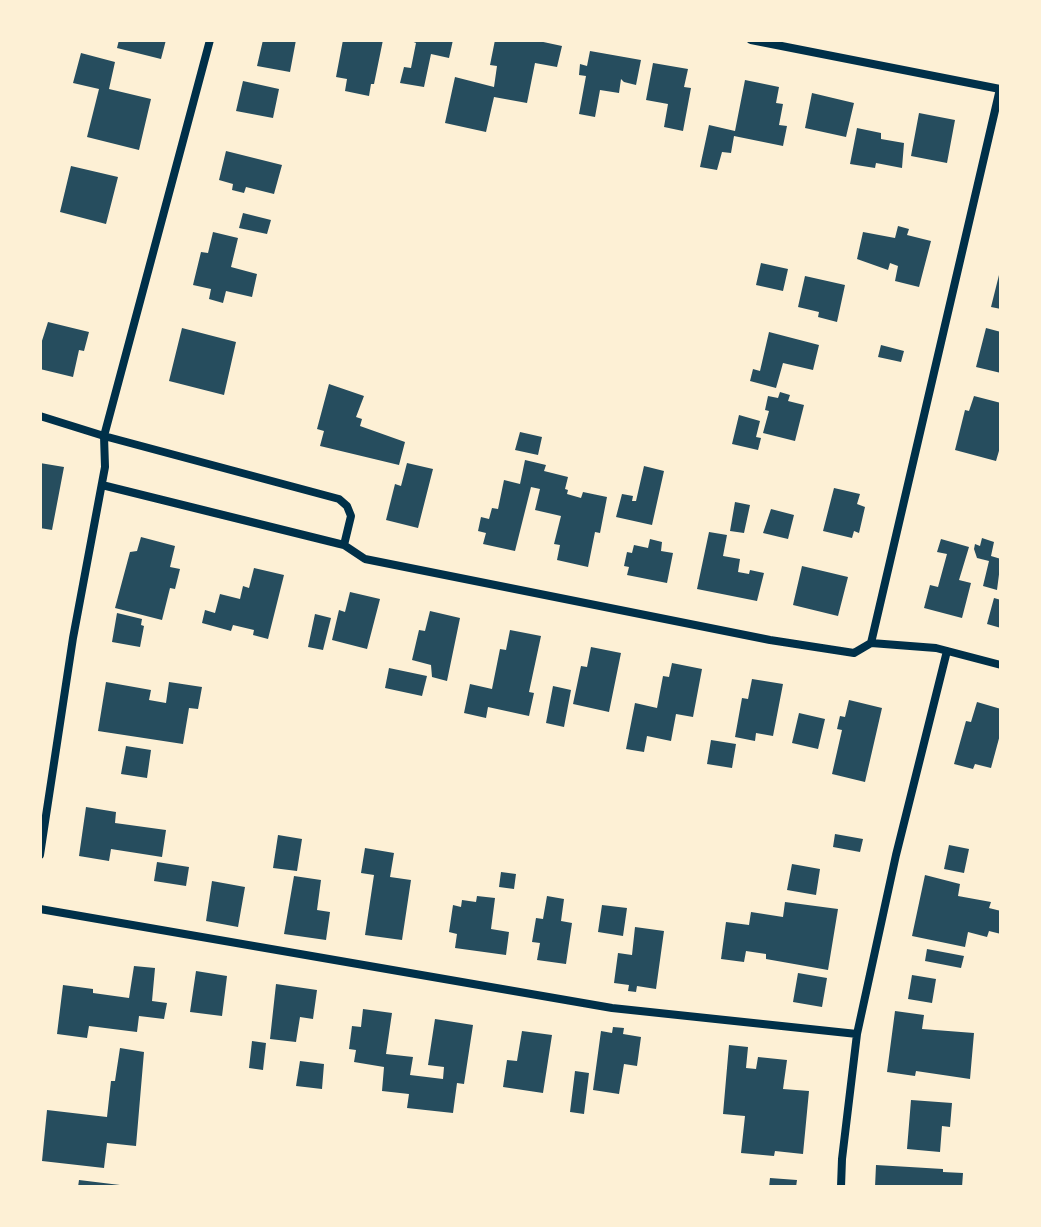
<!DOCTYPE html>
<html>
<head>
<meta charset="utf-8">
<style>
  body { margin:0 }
  #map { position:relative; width:1041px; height:1227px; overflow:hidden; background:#fdf0d5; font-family:"Fira Sans Condensed",sans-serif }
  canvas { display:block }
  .frame { position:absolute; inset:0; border:42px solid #fdf0d5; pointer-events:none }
</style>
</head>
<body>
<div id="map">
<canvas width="1041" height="1227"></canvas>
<div class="frame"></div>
</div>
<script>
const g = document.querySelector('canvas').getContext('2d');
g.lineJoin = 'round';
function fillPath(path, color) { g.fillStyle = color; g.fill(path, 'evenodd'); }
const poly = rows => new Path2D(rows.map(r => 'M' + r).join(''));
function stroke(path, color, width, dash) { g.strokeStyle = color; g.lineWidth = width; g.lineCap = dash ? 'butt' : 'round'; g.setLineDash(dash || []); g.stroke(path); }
const building = poly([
  [119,40,166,40,161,59,117,48],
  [263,40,296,40,290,72,257,66],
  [343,40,383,40,374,84,371,84,369,96,345,91,347,79,336,77],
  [409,40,453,40,449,58,431,54,424,87,400,83,404,67,411,68,416,43],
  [495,40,534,40,562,46,557,67,535,63,527,103,494,97,486,132,445,123,455,77,494,87,497,66,490,65],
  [590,51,641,60,636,85,624,82,621,79,619,93,600,90,595,117,579,114,586,76,579,75,580,64,587,66],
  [81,53,115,62,109,89,151,99,139,150,87,137,99,89,73,83],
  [653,63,688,69,684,87,691,88,683,131,664,127,668,104,646,100],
  [745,80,779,87,776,103,783,104,779,125,787,126,783,146,734,136,731,153,722,152,717,170,700,167,709,125,735,131],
  [243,81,279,89,273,118,236,111],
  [812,93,854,103,846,137,805,128],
  [919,113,955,120,947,163,911,156],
  [857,128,881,133,881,139,904,143,902,168,876,163,875,168,850,164],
  [226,151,282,165,274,194,246,187,244,193,232,190,233,184,219,180],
  [71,166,118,177,106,224,60,212],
  [243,213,271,220,267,234,239,228],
  [898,226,909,229,907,235,931,241,919,287,895,281,898,266,890,263,888,270,857,259,863,232,895,238],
  [213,232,238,238,231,267,257,274,252,297,226,291,223,303,209,299,211,289,193,285,201,252,208,253],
  [761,263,788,269,783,291,756,285],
  [1000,271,1001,271,1001,309,991,307],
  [805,276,845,285,837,322,818,317,819,312,798,307],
  [48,322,89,332,84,351,79,350,73,377,40,369,40,347],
  [182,328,236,342,224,395,169,381],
  [986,328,1001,332,1001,373,976,367],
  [769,332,819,345,813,370,783,363,776,388,750,381,753,369,760,371],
  [881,345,904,351,901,362,878,357],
  [329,384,364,396,356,417,362,419,360,426,405,442,399,465,320,446,324,431,317,429],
  [780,392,790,395,788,401,804,405,795,441,763,433,769,411,765,410,768,396,778,398],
  [974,396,1001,403,1001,444,996,461,955,450,965,410,969,411],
  [739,415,760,421,756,437,761,438,758,450,732,444],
  [520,432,542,437,538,455,515,450],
  [525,460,546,465,544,471,568,477,565,489,568,490,567,494,581,498,583,492,607,497,600,533,595,532,588,567,557,560,560,545,554,544,561,516,535,510,540,489,531,487,515,551,483,544,486,533,478,531,481,517,489,519,492,508,498,509,504,480,520,484],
  [40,463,64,467,52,530,40,528],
  [407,463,433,469,418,528,386,520,395,484,401,486],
  [644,466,664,471,652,525,616,517,622,494,633,496,632,501,636,501],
  [834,488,860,494,857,504,865,507,859,533,854,531,852,538,823,531],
  [735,502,750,505,744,533,730,531],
  [771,509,794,515,788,539,763,533],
  [709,532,727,535,723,556,740,559,738,572,749,574,750,570,764,573,757,601,697,589],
  [141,537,175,546,170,567,180,569,175,589,170,588,162,620,115,608,130,552,137,551],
  [982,538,994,542,991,556,1001,559,997,590,983,586,989,561,977,558,974,549,975,544,980,546],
  [650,539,662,542,661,551,673,553,667,583,627,575,629,567,624,566,627,552,632,553,634,545,648,548],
  [941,539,969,547,959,580,971,583,962,618,924,608,930,585,938,587,947,554,937,552],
  [802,566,848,577,838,616,793,605],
  [254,568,284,575,268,639,253,635,254,630,233,625,231,631,202,623,205,610,215,613,220,594,240,599,243,586,249,588],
  [350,592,380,599,367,649,332,640,339,610,345,612],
  [994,598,1001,600,1001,628,987,624],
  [430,611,460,618,447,681,432,677,431,665,412,660,419,630,425,631],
  [117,613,142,619,141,625,144,626,140,647,112,642],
  [315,614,331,618,323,650,308,647],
  [510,630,541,636,529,692,534,693,529,716,488,707,486,718,464,713,470,684,492,689,500,649,506,650],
  [591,647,621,653,609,712,573,704,581,666,587,667],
  [672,663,702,669,693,717,676,714,671,741,647,736,644,752,626,749,635,703,657,708,663,676,669,677],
  [389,668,427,676,422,696,385,688],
  [752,679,783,684,773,736,756,733,755,741,735,737,742,698,748,699],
  [106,682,151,690,149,700,166,703,169,682,202,687,198,709,189,708,183,744,98,731],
  [553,686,571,690,564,727,546,723],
  [849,700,882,708,865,782,832,774,842,730,837,729,840,716,845,717],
  [977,702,1001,709,1001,731,991,768,975,764,973,769,954,764,966,721,971,722],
  [799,713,825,719,818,749,792,743],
  [711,740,736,744,732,768,707,764],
  [126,746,151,750,147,778,121,774],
  [86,807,116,812,115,823,166,830,162,857,111,849,109,861,79,856],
  [835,834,863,839,860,852,833,847],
  [278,835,302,839,297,871,273,868],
  [949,845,969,849,964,873,944,869],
  [365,848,394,853,390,877,411,880,402,940,365,935,374,875,361,873],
  [157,862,189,867,186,886,154,881],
  [792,864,820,869,816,895,787,890],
  [501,872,516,874,514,889,499,887],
  [925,875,960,884,958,896,991,902,989,908,1001,911,1001,934,989,931,987,937,968,932,965,947,912,936],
  [294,876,321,880,317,910,330,912,326,940,284,934],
  [212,881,245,887,238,927,206,921],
  [477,896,495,898,491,929,509,932,506,955,455,948,457,934,449,932,453,905,461,907,462,900,476,902],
  [547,896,564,899,561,921,572,923,566,964,537,960,540,943,532,942,536,918,543,919],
  [785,902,838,909,828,970,766,959,766,954,746,951,744,962,721,959,726,922,749,925,751,912,783,917],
  [602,905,627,908,623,936,598,932],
  [635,927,664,931,656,989,637,986,636,992,628,991,629,985,614,983,618,953,632,955],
  [927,949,964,956,961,968,925,961],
  [134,966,155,968,152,1001,167,1003,164,1019,139,1016,137,1032,89,1026,87,1038,57,1034,63,985,93,989,93,993,129,998],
  [196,971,227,976,222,1016,190,1012],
  [798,973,827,978,822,1007,793,1002],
  [912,975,936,979,932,1003,908,999],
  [276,984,317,990,313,1019,300,1017,296,1042,270,1039],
  [363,1009,392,1013,386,1054,413,1057,410,1075,443,1079,444,1067,428,1065,435,1019,473,1025,464,1084,457,1083,453,1113,407,1108,409,1094,382,1091,384,1067,354,1062,356,1050,349,1049,352,1026,361,1027],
  [895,1011,924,1015,922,1029,974,1033,970,1079,916,1071,915,1076,887,1072],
  [613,1027,624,1028,623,1034,641,1037,637,1066,624,1064,619,1094,593,1090,601,1031,612,1033],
  [522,1031,552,1035,543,1093,503,1087,507,1060,517,1061],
  [252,1041,266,1043,263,1070,249,1068],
  [729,1045,748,1047,746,1068,756,1069,758,1057,787,1060,783,1089,809,1091,803,1154,775,1151,774,1156,741,1153,745,1116,723,1114],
  [120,1048,144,1052,136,1146,107,1143,104,1168,42,1161,47,1110,107,1117,111,1081,115,1081],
  [300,1061,324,1064,322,1089,296,1086],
  [575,1071,589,1073,584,1114,570,1112],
  [911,1100,952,1103,950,1127,942,1126,940,1152,907,1149],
  [876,1165,943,1169,943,1172,963,1173,962,1187,875,1187],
  [770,1178,797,1180,796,1187,769,1187],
  [79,1180,120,1185,120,1187,78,1187]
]);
const minor = poly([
  [751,40,1000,89,871,643],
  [40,416,104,436,339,499,347,506,351,516,344,545],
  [102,485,344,545,365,559,770,640,854,653,871,643,936,648,1001,665],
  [40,855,73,638,105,467,104,436,210,40],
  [40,909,612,1008,857,1034],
  [841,1187,842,1159,857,1034,896,855,947,651]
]);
fillPath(building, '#264d5e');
stroke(minor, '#003049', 8);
</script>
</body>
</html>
